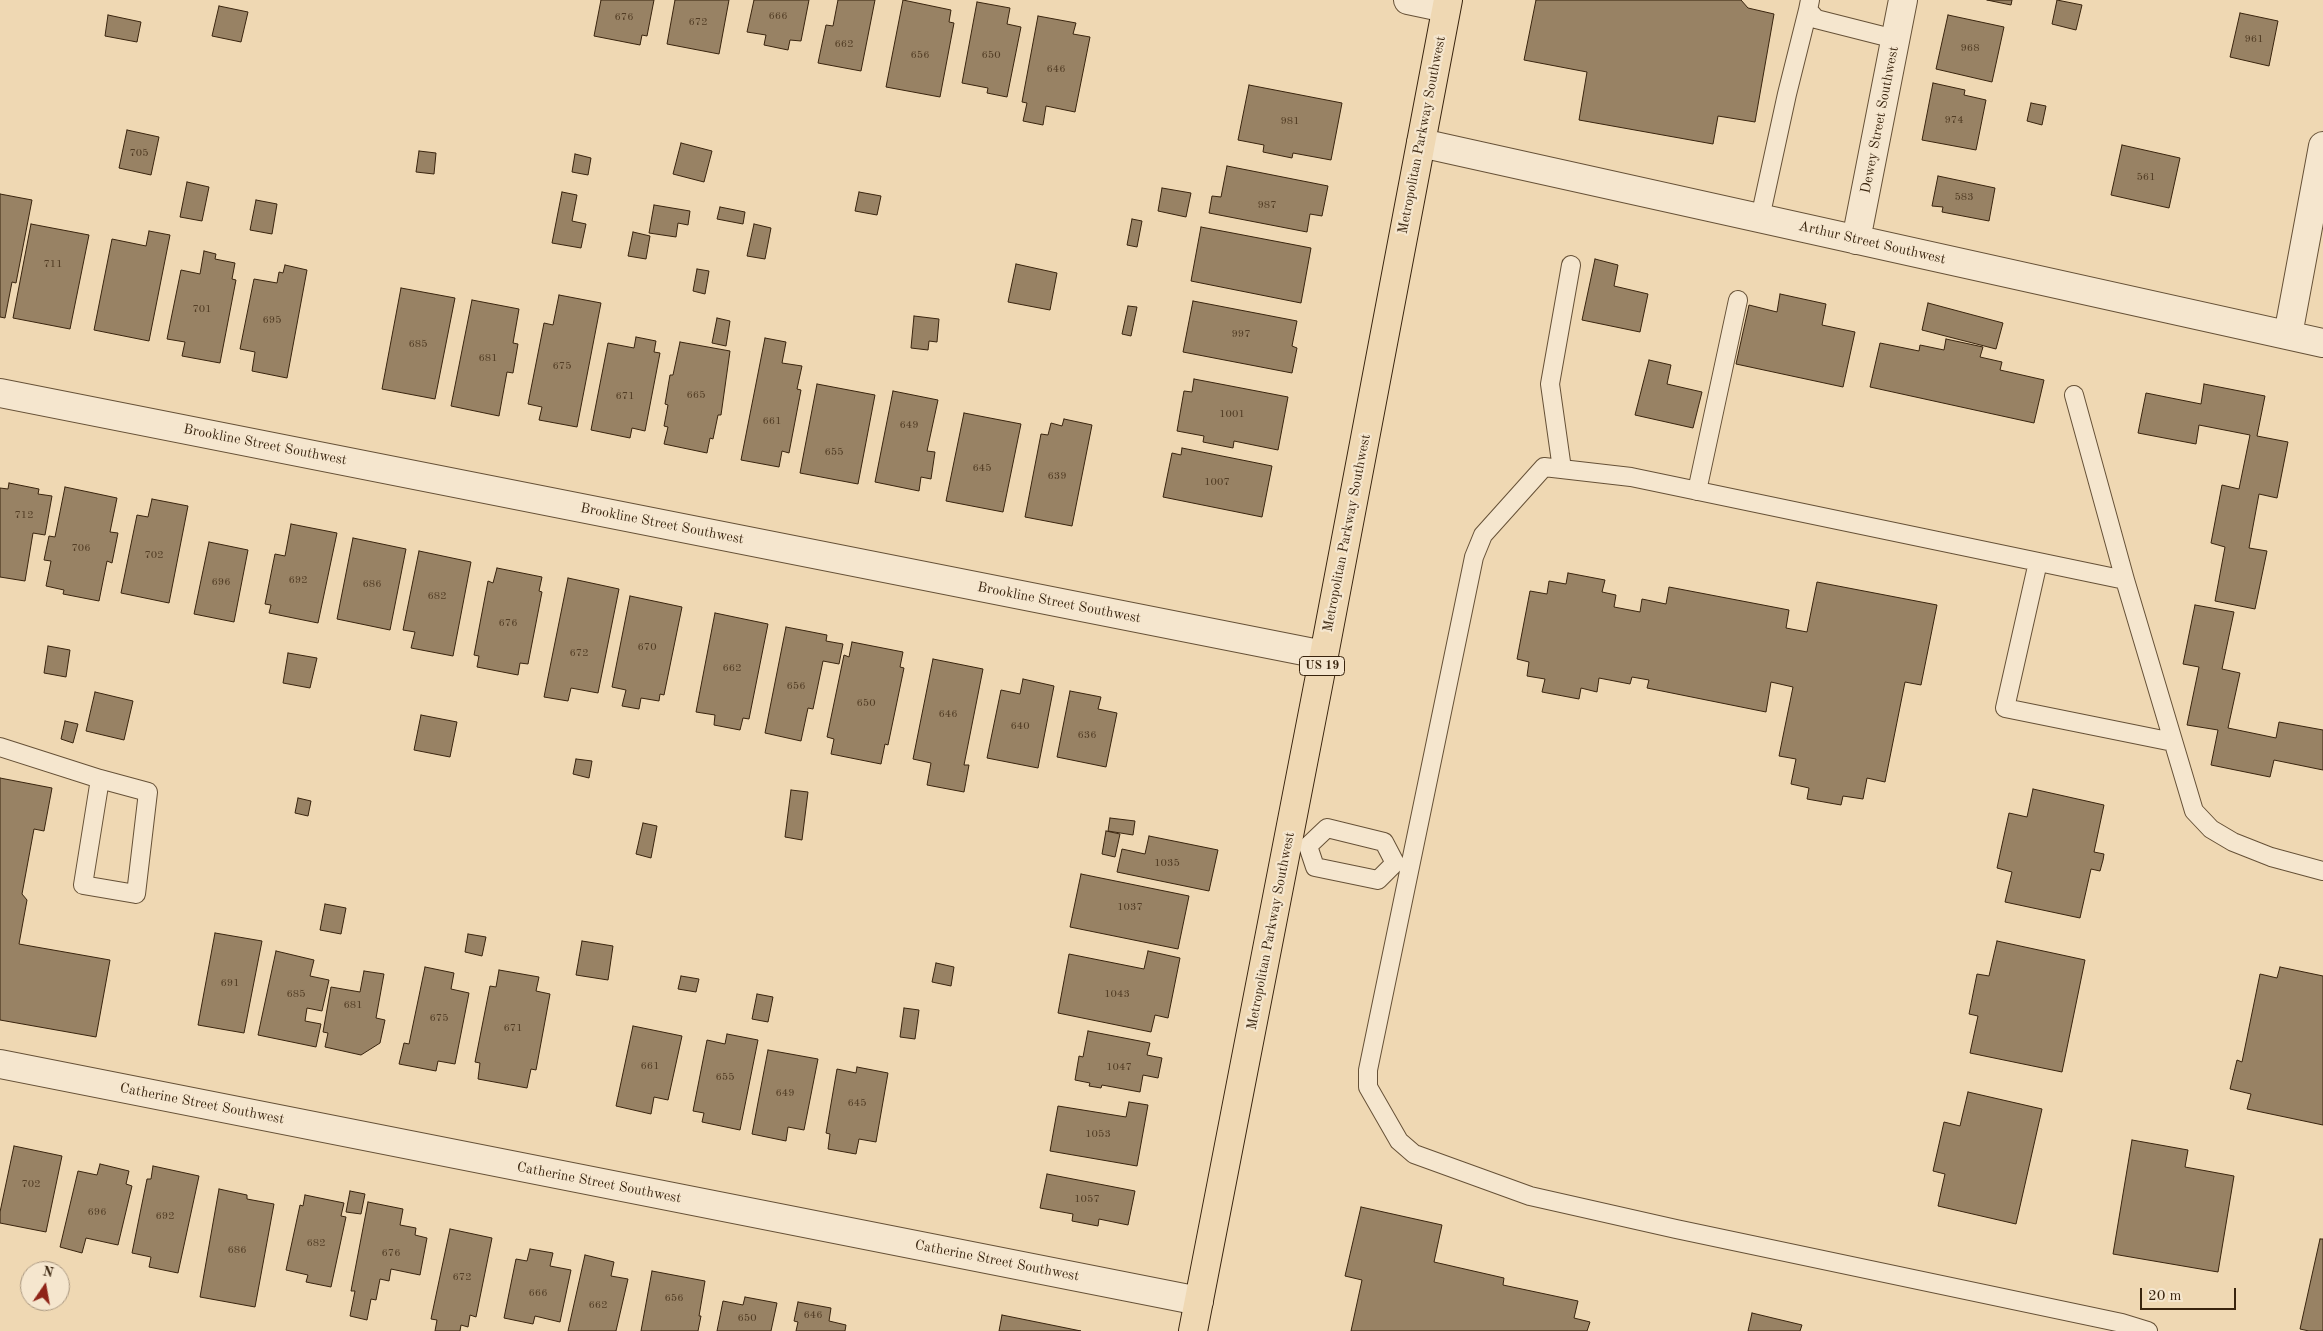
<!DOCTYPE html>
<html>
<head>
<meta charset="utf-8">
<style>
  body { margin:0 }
  #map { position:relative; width:2323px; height:1331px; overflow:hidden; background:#efd8b3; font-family:"Old Standard TT",serif }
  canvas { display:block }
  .north { position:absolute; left:20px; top:1261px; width:50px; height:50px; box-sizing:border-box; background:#f5e6ce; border:1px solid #aa9881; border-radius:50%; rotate:12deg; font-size:14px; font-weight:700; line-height:20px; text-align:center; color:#39240e }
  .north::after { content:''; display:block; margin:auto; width:18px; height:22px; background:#8f2418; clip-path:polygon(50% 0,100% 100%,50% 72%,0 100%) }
  .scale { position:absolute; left:2140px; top:1288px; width:96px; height:22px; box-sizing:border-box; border:2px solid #39240e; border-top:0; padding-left:6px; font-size:15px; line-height:18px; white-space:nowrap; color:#39240e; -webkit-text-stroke:4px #f5e6ce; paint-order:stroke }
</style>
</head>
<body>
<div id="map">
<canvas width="2323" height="1331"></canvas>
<div class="north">N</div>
<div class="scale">20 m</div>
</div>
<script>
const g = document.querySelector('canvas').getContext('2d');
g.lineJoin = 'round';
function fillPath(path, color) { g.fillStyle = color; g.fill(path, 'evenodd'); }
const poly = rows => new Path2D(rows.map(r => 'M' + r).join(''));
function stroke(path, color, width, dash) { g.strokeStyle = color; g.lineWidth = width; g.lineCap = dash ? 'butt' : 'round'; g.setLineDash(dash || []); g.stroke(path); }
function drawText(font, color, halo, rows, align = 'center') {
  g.font = font + ' "Old Standard TT",serif'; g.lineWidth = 4.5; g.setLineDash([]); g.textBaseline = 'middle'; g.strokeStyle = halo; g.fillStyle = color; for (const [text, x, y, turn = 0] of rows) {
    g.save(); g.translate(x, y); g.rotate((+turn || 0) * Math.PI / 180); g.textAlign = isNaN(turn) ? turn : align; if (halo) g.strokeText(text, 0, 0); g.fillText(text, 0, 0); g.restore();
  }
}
const building = poly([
  [601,0,654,0,647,36,642,35,640,45,594,36,601,0],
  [675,0,729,0,719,54,667,44,675,0],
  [754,0,809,0,801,41,790,40,788,50,764,45,766,35,747,32,754,0],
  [838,0,875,0,861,71,818,63,826,25,833,26,838,0],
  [903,0,951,10,949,22,954,23,940,97,886,87,903,0],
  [1536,0,1741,0,1748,8,1774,14,1755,122,1718,116,1713,144,1579,120,1587,72,1524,60,1536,0],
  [1987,0,2012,0,2011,5,1987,0],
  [2057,0,2082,5,2076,30,2052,24,2057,0],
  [977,2,1010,8,1007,24,1021,27,1007,97,987,93,988,88,962,83,977,2],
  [219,6,248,12,241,42,212,36,219,6],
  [2240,13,2278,21,2269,66,2230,57,2240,13],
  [108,15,141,22,137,42,105,36,108,15],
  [1948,15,2004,27,1992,82,1936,69,1948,15],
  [1038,16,1076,23,1073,34,1090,37,1075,112,1046,106,1043,125,1023,121,1027,103,1022,102,1038,16],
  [1933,83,1965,90,1964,95,1986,100,1976,150,1922,140,1933,83],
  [1249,85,1342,103,1331,160,1293,153,1292,158,1263,152,1264,145,1238,140,1249,85],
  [2031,103,2046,106,2042,125,2027,121,2031,103],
  [127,130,159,137,151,175,119,168,127,130],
  [681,143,712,151,704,182,673,174,681,143],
  [2122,145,2180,158,2169,208,2111,195,2122,145],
  [419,151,436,153,434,174,416,172,419,151],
  [575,154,591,158,588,175,572,172,575,154],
  [1227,166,1328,186,1322,216,1310,214,1307,232,1209,213,1212,196,1221,197,1227,166],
  [1938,176,1995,188,1989,221,1942,212,1943,207,1932,206,1938,176],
  [187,182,209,187,202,221,180,217,187,182],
  [1162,188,1191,193,1186,217,1158,211,1162,188],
  [562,192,577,195,572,221,586,224,581,248,552,243,562,192],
  [859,192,881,196,877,215,855,211,859,192],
  [0,194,32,200,16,283,12,282,5,318,0,317,0,194],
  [256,200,277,204,272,234,250,230,256,200],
  [654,205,690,211,688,225,678,223,676,237,649,233,654,205],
  [720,207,745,212,743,224,717,219,720,207],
  [1132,219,1142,221,1137,247,1127,245,1132,219],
  [31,224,89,235,70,329,13,318,31,224],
  [754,224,771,228,765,259,747,256,754,224],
  [1201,227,1311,248,1301,303,1191,281,1201,227],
  [149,231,170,235,149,341,94,330,112,239,146,246,149,231],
  [633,232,650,236,646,259,628,256,633,232],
  [204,251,216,254,215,259,235,263,232,279,236,280,220,363,182,356,185,342,167,339,181,270,200,274,204,251],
  [1595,259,1618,265,1614,286,1648,294,1640,332,1582,320,1595,259],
  [1016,264,1057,273,1050,310,1008,302,1016,264],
  [285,265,307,270,287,378,252,371,255,352,240,349,254,279,277,283,279,272,283,273,285,265],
  [697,269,709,271,705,294,693,291,697,269],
  [401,288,455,298,435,399,382,389,401,288],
  [1780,294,1826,304,1822,325,1855,332,1843,387,1736,364,1749,305,1777,312,1780,294],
  [559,295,601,303,577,427,539,420,542,407,528,404,544,323,553,325,559,295],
  [472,300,519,309,513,343,518,344,513,373,507,372,499,416,451,406,472,300],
  [1193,301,1297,321,1292,346,1297,348,1292,373,1183,352,1193,301],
  [1928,303,2003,323,1996,349,1922,330,1928,303],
  [1128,306,1137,307,1131,336,1122,334,1128,306],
  [914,316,939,319,937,342,929,341,928,350,911,348,914,316],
  [717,318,730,321,726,346,712,343,717,318],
  [636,337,656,341,654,352,660,353,645,431,632,428,630,438,591,430,608,343,634,348,636,337],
  [765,338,786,342,782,363,802,366,797,389,801,390,789,453,782,451,779,467,741,460,765,338],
  [1946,339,1983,347,1980,357,2002,362,2000,370,2044,380,2034,423,1870,387,1880,343,1919,351,1920,345,1944,350,1946,339],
  [680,342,730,351,721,415,718,415,713,439,710,438,707,453,664,444,668,427,664,426,668,405,665,404,670,375,673,375,680,342],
  [1649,360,1671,365,1667,384,1702,392,1693,428,1635,415,1649,360],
  [1194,379,1288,397,1278,450,1234,441,1233,448,1203,442,1204,436,1177,431,1184,391,1192,392,1194,379],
  [817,384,875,395,858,484,800,473,817,384],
  [2204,384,2265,396,2257,436,2288,442,2277,498,2259,494,2249,548,2267,551,2255,609,2215,601,2225,547,2211,543,2222,485,2239,489,2250,435,2199,425,2196,444,2138,433,2146,393,2201,404,2204,384],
  [893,391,938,400,927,451,935,452,931,479,921,477,919,491,875,482,893,391],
  [964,413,1021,424,1003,512,946,501,964,413],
  [1064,419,1092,425,1072,526,1025,517,1041,434,1048,435,1051,423,1062,426,1064,419],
  [1182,448,1272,466,1262,517,1163,497,1172,453,1181,455,1182,448],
  [9,483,39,489,38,494,52,496,45,535,33,533,25,581,0,577,0,488,8,489,9,483],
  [65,487,117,498,110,532,118,533,112,563,107,561,99,601,63,594,64,590,46,586,51,561,44,560,49,536,55,537,65,487],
  [152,499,188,506,169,603,121,593,137,515,148,517,152,499],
  [291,524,337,533,318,623,269,613,271,605,265,604,275,554,285,556,291,524],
  [353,538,406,549,390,630,337,619,353,538],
  [209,542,248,550,234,622,194,614,209,542],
  [419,551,471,562,453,656,411,648,415,632,403,630,419,551],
  [497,568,542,577,539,591,542,592,528,664,520,663,518,675,477,667,479,656,474,655,488,581,493,583,497,568],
  [1568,573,1605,580,1602,592,1616,595,1614,607,1640,612,1642,599,1666,604,1669,587,1789,610,1786,628,1807,632,1817,582,1937,605,1921,685,1905,682,1885,782,1867,778,1863,799,1843,796,1841,805,1807,799,1809,788,1791,784,1796,759,1779,756,1793,687,1771,682,1766,712,1647,688,1649,680,1632,677,1630,684,1599,678,1597,692,1581,688,1579,699,1542,692,1545,679,1527,676,1529,662,1517,659,1530,591,1547,594,1549,581,1566,584,1568,573],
  [568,578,619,589,598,693,571,688,568,701,544,697,568,578],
  [630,596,682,607,664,695,660,694,659,701,641,698,639,709,622,706,626,690,612,687,630,596],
  [2195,605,2234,612,2222,669,2240,673,2228,728,2276,738,2279,722,2323,730,2323,770,2274,760,2270,777,2211,765,2218,730,2187,725,2199,667,2183,664,2195,605],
  [715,613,768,624,749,719,743,718,740,730,714,725,715,715,696,712,715,613],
  [786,627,827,635,826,641,843,644,839,664,823,661,813,709,808,708,801,741,765,733,786,627],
  [852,642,903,652,900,667,904,668,888,745,885,744,881,764,831,754,834,739,827,737,844,655,849,657,852,642],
  [48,646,70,650,66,677,44,673,48,646],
  [288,653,317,658,310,688,283,683,288,653],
  [933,659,983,669,964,765,969,765,964,792,927,785,931,763,913,759,933,659],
  [1023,679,1054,686,1038,768,987,758,1001,690,1020,694,1023,679],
  [1070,691,1101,697,1098,709,1117,713,1106,767,1057,757,1070,691],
  [95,692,133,701,124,740,86,731,95,692],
  [421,715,457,722,450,757,414,750,421,715],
  [65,721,78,724,73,743,61,739,65,721],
  [576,759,592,761,589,778,573,774,576,759],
  [0,778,52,788,44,831,34,829,22,894,27,900,19,944,110,960,96,1037,0,1020,0,778],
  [2033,789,2104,805,2094,852,2104,854,2103,860,2100,871,2091,869,2080,918,2005,902,2012,872,1997,868,2009,813,2027,817,2033,789],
  [791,790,808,792,802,840,785,837,791,790],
  [298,798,311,801,308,816,295,813,298,798],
  [1110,818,1135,821,1133,835,1108,831,1110,818],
  [643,823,657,826,651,858,636,854,643,823],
  [1106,831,1120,834,1115,857,1102,854,1106,831],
  [1149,836,1218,850,1209,891,1117,872,1122,849,1145,854,1149,836],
  [1081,874,1189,896,1178,949,1070,927,1081,874],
  [325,904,346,908,341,934,320,930,325,904],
  [215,933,262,941,244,1033,198,1025,215,933],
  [468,934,486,937,482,956,465,952,468,934],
  [582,941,613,946,608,980,576,975,582,941],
  [1997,941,2085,960,2062,1072,1970,1053,1978,1016,1969,1014,1977,974,1989,976,1997,941],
  [276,951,314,960,310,976,329,980,322,1011,307,1008,305,1021,321,1024,316,1047,258,1035,276,951],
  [1148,951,1180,958,1168,1018,1155,1015,1151,1032,1058,1013,1069,954,1144,969,1148,951],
  [936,963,954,967,951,986,932,982,936,963],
  [425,967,454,973,451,989,469,993,455,1064,438,1061,436,1071,399,1064,404,1043,409,1044,425,967],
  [2280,967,2323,976,2323,1125,2247,1109,2251,1094,2230,1089,2237,1060,2242,1062,2260,974,2277,978,2280,967],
  [499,970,539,977,536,991,550,994,536,1070,531,1069,527,1088,478,1079,480,1063,475,1062,490,986,496,987,499,970],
  [364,971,384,974,376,1018,385,1020,380,1043,361,1055,325,1047,328,1033,323,1032,331,987,360,992,364,971],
  [681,976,699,979,696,992,678,989,681,976],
  [757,994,773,997,768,1022,752,1019,757,994],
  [904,1008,919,1010,915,1039,900,1037,904,1008],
  [633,1026,682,1036,668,1100,654,1097,651,1114,616,1106,633,1026],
  [1088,1031,1150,1043,1147,1055,1162,1058,1158,1078,1143,1075,1140,1092,1102,1085,1101,1088,1089,1086,1090,1083,1075,1080,1079,1056,1083,1057,1088,1031],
  [727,1034,758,1040,740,1130,702,1122,704,1113,693,1111,707,1040,725,1044,727,1034],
  [768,1050,818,1059,804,1130,788,1127,786,1141,752,1134,768,1050],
  [857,1067,888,1073,876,1142,859,1139,856,1154,828,1149,830,1134,826,1133,837,1069,856,1073,857,1067],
  [1968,1092,2042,1109,2016,1224,1938,1206,1945,1174,1933,1171,1944,1122,1960,1126,1968,1092],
  [1129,1102,1148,1105,1137,1166,1050,1151,1058,1106,1126,1117,1129,1102],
  [2132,1140,2188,1150,2185,1167,2234,1176,2218,1272,2113,1254,2132,1140],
  [14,1146,62,1156,46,1232,0,1223,0,1212,14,1146],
  [100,1164,129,1171,126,1184,132,1186,118,1245,86,1238,82,1253,60,1247,78,1171,97,1175,100,1164],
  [153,1166,199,1176,178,1273,149,1267,151,1257,132,1253,147,1179,151,1179,153,1166],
  [1047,1174,1135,1191,1128,1225,1099,1219,1098,1226,1072,1221,1073,1214,1040,1208,1047,1174],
  [219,1189,247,1195,247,1199,274,1204,255,1307,200,1297,219,1189],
  [350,1191,365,1194,361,1214,346,1212,350,1191],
  [305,1195,344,1203,341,1216,346,1217,331,1287,306,1282,308,1275,286,1270,300,1205,303,1206,305,1195],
  [368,1202,403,1209,400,1225,416,1228,415,1235,427,1238,420,1275,391,1269,389,1281,380,1279,376,1300,371,1299,367,1320,350,1316,355,1291,351,1291,368,1202],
  [1361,1207,1442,1225,1434,1262,1504,1278,1503,1285,1578,1301,1574,1318,1590,1322,1587,1331,1351,1331,1362,1280,1345,1276,1361,1207],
  [450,1229,492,1238,476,1317,470,1315,468,1327,461,1325,460,1331,435,1331,437,1320,431,1319,450,1229],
  [2320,1239,2323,1239,2323,1331,2309,1331,2300,1329,2320,1239],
  [530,1249,553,1253,550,1266,571,1270,560,1322,535,1316,533,1324,504,1318,516,1259,527,1261,530,1249],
  [585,1255,614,1262,611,1276,628,1279,616,1331,568,1331,585,1255],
  [652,1271,705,1281,699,1316,701,1316,698,1331,641,1331,652,1271],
  [745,1297,777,1303,771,1331,717,1331,723,1301,743,1305,745,1297],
  [798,1302,831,1308,829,1321,846,1325,845,1331,796,1331,798,1322,794,1321,798,1302],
  [1752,1313,1802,1325,1800,1331,1748,1331,1752,1313],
  [1002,1315,1081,1331,999,1331,1002,1315]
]);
const service = poly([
  [1810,0,1808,10,1816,19,1895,39],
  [1760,218,1787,94,1808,10],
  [2074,395,2125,580,2194,811,2211,829,2233,842,2271,857,2323,871],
  [1562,469,1550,384,1571,265],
  [1697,491,1738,300],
  [2038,562,2005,708,2173,742],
  [2125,580,1631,477,1544,467,1483,535,1474,557,1368,1070,1368,1087,1399,1141,1414,1154,1530,1196,1676,1229,2122,1323,2148,1331],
  [0,747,100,779,148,792,136,894,83,885,100,779],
  [1308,846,1315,867,1378,880,1395,863],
  [1308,846,1327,828,1384,842,1395,863]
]);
const minor = poly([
  [1408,0,1446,8],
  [1421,143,2323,343],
  [1856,240,1903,0],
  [2288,335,2323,146],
  [0,393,1324,655],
  [0,1064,1199,1301]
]);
const primary = poly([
  [1193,1331,1324,655,1448,0]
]);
const numberNames = [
  ["666",778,16],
  ["676",624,17],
  ["672",698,22],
  ["961",2254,39],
  ["662",844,44],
  ["968",1970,48],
  ["656",920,55],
  ["650",991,55],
  ["646",1056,69],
  ["974",1954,120],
  ["981",1290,121],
  ["705",139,153],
  ["561",2146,177],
  ["583",1964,197],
  ["987",1267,205],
  ["711",53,264],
  ["701",202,309],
  ["695",272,320],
  ["997",1241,334],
  ["685",418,344],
  ["681",488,358],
  ["675",562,366],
  ["665",696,395],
  ["671",625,396],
  ["1001",1232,414],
  ["661",772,421],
  ["649",909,425],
  ["655",834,452],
  ["645",982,468],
  ["639",1057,476],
  ["1007",1217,482],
  ["712",24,515],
  ["706",81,548],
  ["702",154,555],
  ["692",298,580],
  ["696",221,582],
  ["686",372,584],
  ["682",437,596],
  ["676",508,623],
  ["670",647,647],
  ["672",579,653],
  ["662",732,668],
  ["656",796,686],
  ["650",866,703],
  ["646",948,714],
  ["640",1020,726],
  ["636",1087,735],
  ["1035",1167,863],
  ["1037",1130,907],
  ["691",230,983],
  ["685",296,994],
  ["1043",1117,994],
  ["681",353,1005],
  ["675",439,1018],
  ["671",513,1028],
  ["661",650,1066],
  ["1047",1119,1067],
  ["655",725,1077],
  ["649",785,1093],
  ["645",857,1103],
  ["1053",1098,1134],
  ["702",31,1184],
  ["1057",1087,1199],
  ["696",97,1212],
  ["692",165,1216],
  ["682",316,1243],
  ["686",237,1250],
  ["676",391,1253],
  ["672",462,1277],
  ["666",538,1293],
  ["656",674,1298],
  ["662",598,1305],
  ["646",813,1315],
  ["650",747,1318]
];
const shields = [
  [1322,666,45]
];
const shieldNames = [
  ["US 19",1322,666]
];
const streetNames = [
  ["Dewey Street Southwest",1880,120,-79],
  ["Metropolitan Parkway Southwest",1422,135,-79],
  ["Arthur Street Southwest",1872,243,13],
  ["Brookline Street Southwest",265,445,11],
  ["Brookline Street Southwest",662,524,11],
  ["Metropolitan Parkway Southwest",1347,533,-79],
  ["Brookline Street Southwest",1059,603,11],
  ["Metropolitan Parkway Southwest",1271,931,-79],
  ["Catherine Street Southwest",202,1104,11],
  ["Catherine Street Southwest",599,1183,11],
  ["Catherine Street Southwest",997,1261,11]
];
fillPath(building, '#988264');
stroke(building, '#39240e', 1);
stroke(service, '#665137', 20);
stroke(minor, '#665137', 30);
stroke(primary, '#39240e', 30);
stroke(service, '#f5e6ce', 18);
stroke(minor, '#f5e6ce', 28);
stroke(primary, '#efd8b3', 28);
drawText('11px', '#513c24', null, numberNames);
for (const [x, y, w] of shields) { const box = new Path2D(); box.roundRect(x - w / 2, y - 9.5, w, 19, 4); g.fillStyle = '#f5e6ce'; g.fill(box); stroke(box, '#39240e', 1); }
drawText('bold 12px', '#39240e', null, shieldNames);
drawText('14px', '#39240e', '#f5e6ce', streetNames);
</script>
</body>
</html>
